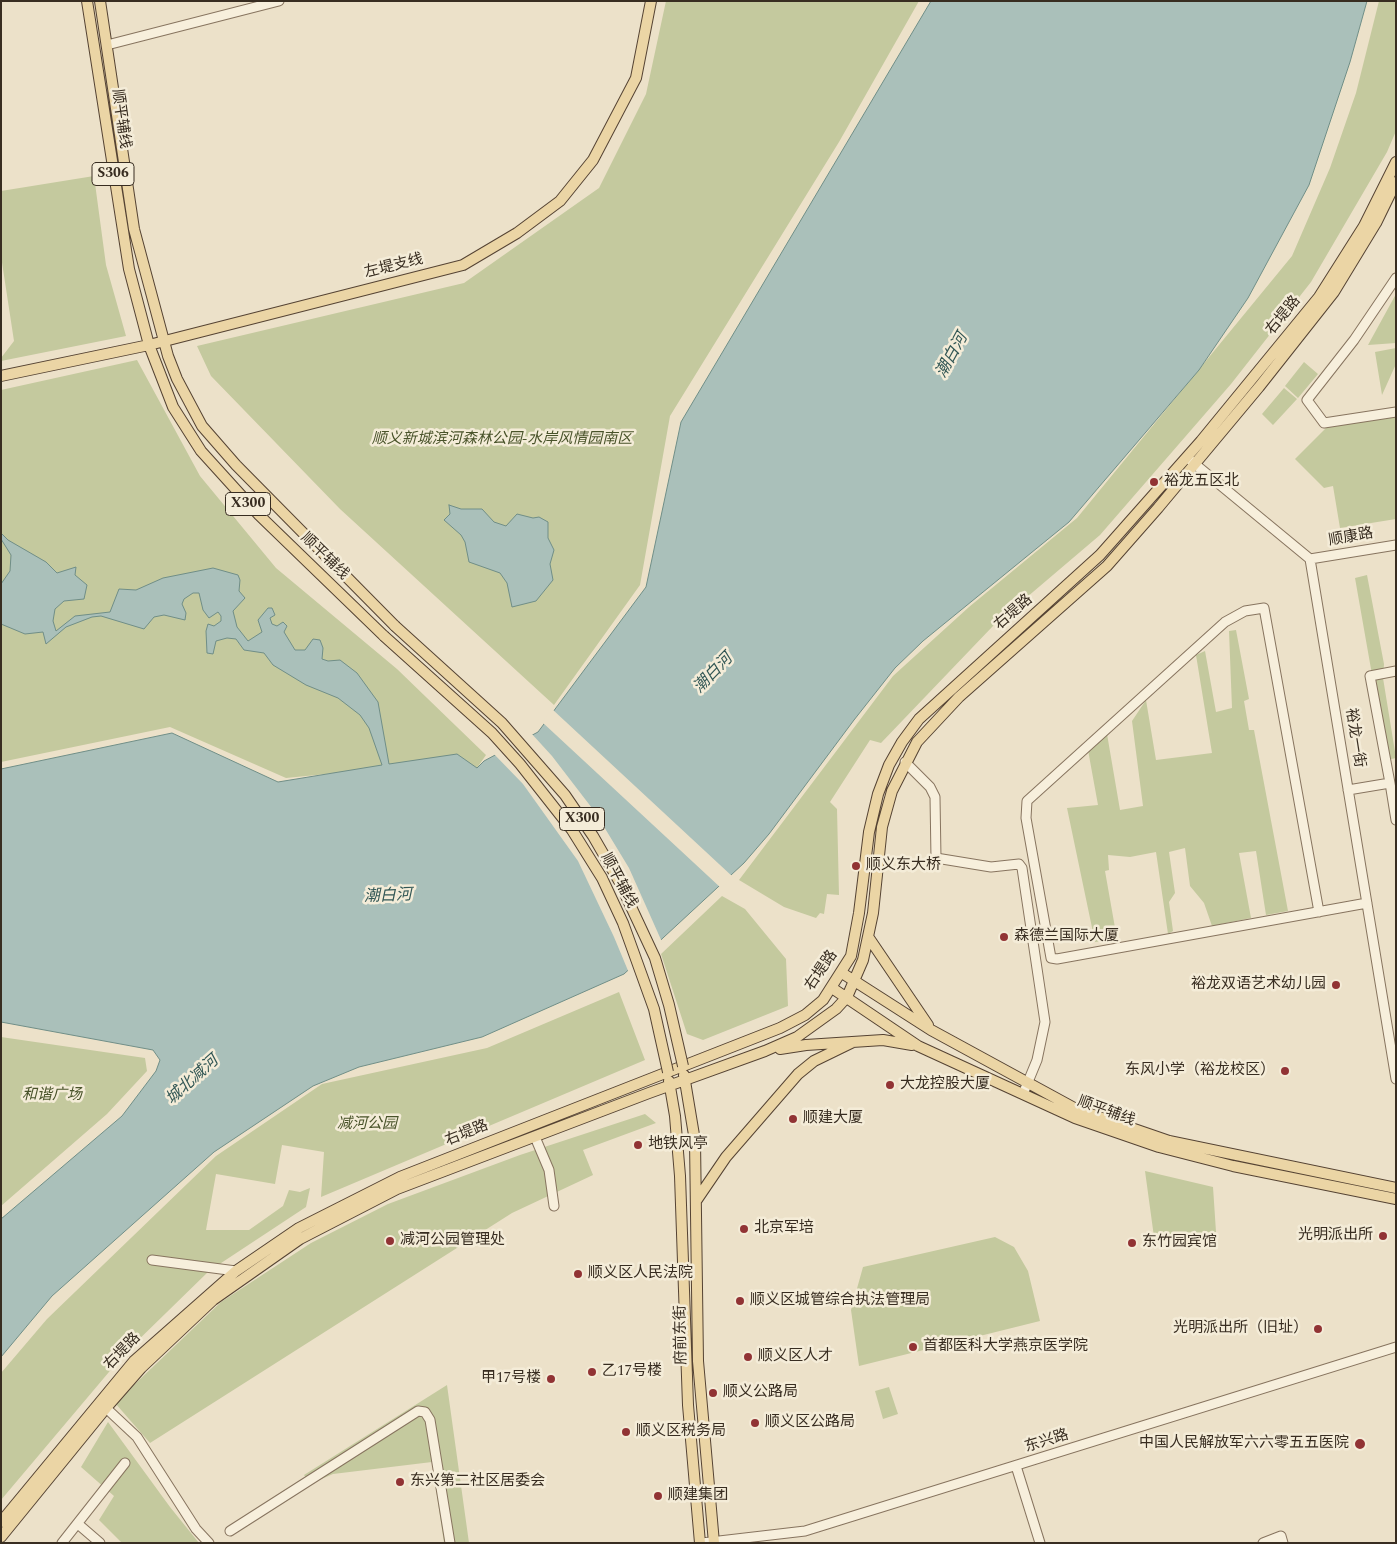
<!DOCTYPE html>
<html>
<head>
<meta charset="utf-8">
<style>
  body { margin:0 }
  #map { position:relative; width:1397px; height:1544px; overflow:hidden; background:#ece1c9; font-family:Spectral,serif }
  canvas { display:block }
  .frame { position:absolute; inset:0; border:2px solid #382d21; pointer-events:none }
</style>
</head>
<body>
<div id="map">
<canvas width="1397" height="1544"></canvas>
<div class="frame"></div>
</div>
<script>
const g = document.querySelector('canvas').getContext('2d');
g.lineJoin = 'round';
function fillPath(path, color) { g.fillStyle = color; g.fill(path, 'evenodd'); }
const poly = rows => new Path2D(rows.map(r => 'M' + r).join(''));
function stroke(path, color, width, dash) { g.strokeStyle = color; g.lineWidth = width; g.lineCap = dash ? 'butt' : 'round'; g.setLineDash(dash || []); g.stroke(path); }
function drawText(font, color, halo, rows, align = 'center') {
  g.font = font + ' Spectral,"Noto Sans SC",serif'; g.lineWidth = 5; g.setLineDash([]); g.textBaseline = 'middle'; g.strokeStyle = halo; g.fillStyle = color; for (const [text, x, y, turn = 0] of rows) {
    g.save(); g.translate(x, y); g.rotate((+turn || 0) * Math.PI / 180); g.textAlign = isNaN(turn) ? turn : align; if (halo) g.strokeText(text, 0, 0); g.fillText(text, 0, 0); g.restore();
  }
}
const green = poly([
  [666,1,919,1,839,142,670,416,640,585,554,705,340,509,211,376,197,346,464,283,599,188,646,94],
  [1379,1,1396,1,1396,131,1387,152,1311,282,1231,384,1100,535,993,626,881,743,870,740,830,802,837,809,839,895,827,894,824,914,820,913,816,918,784,907,739,880,893,676,969,607,1077,518,1292,256,1330,168,1356,93],
  [94,176,106,265,126,336,1,361,1,358,14,341,1,256,1,191],
  [1396,294,1396,343,1368,345],
  [1396,348,1396,364,1382,395,1375,352],
  [137,360,200,476,276,568,397,669,486,755,477,768,367,770,286,778,170,727,1,762,1,390],
  [1304,362,1318,374,1298,398,1285,386],
  [1284,388,1297,399,1273,425,1262,414],
  [1396,415,1396,519,1340,528,1333,486,1324,488,1295,459,1327,427],
  [1367,575,1384,664,1383,678,1396,758,1387,760,1355,578],
  [1236,630,1249,699,1244,701,1249,730,1254,730,1288,911,1266,915,1256,851,1239,853,1251,918,1212,926,1204,903,1190,886,1185,848,1169,852,1175,893,1169,902,1173,931,1168,934,1156,852,1130,857,1108,855,1109,870,1105,871,1117,939,1095,942,1067,808,1098,805,1088,750,1107,734,1120,810,1143,806,1132,721,1146,700,1156,760,1212,753,1196,655,1205,651,1216,712,1232,708,1229,631],
  [722,896,745,909,786,959,788,1006,703,1040,687,1034,661,954],
  [619,992,645,1060,321,1197,324,1152,282,1145,275,1184,216,1174,206,1230,249,1230,283,1206,289,1190,300,1192,310,1188,306,1207,209,1271,125,1353,1,1500,1,1373,47,1319,216,1156,322,1084,487,1048],
  [1,1037,145,1058,147,1071,107,1114,1,1206],
  [645,1114,656,1123,583,1150,593,1175,512,1213,150,1443,115,1403,221,1302,311,1243,388,1204,520,1155],
  [1145,1171,1213,1187,1216,1232,1154,1237],
  [995,1237,1014,1247,1028,1271,1040,1321,859,1366,851,1310,863,1267],
  [447,1385,469,1543,444,1543,432,1462,333,1474,310,1484,304,1475],
  [889,1387,898,1414,883,1419,875,1391],
  [108,1422,170,1507,199,1543,122,1543,99,1520,114,1496,81,1467]
]);
const water = poly([
  [931,1,1367,1,1350,62,1309,185,1248,298,1199,370,1069,522,923,641,895,668,854,720,769,834,744,863,624,974,482,1037,359,1067,313,1086,214,1152,52,1296,1,1357,1,1219,122,1116,156,1071,160,1060,153,1050,1,1022,1,769,172,733,278,782,382,765,369,728,360,715,338,698,306,685,273,665,264,653,244,650,236,639,227,638,216,641,213,654,207,653,206,631,208,624,214,626,221,621,221,616,218,612,209,618,203,610,199,593,193,593,184,599,182,604,186,613,185,620,164,615,154,617,144,629,101,616,92,617,66,627,46,644,43,632,25,634,1,624,1,584,10,571,11,555,1,539,1,533,8,540,46,562,57,573,76,567,75,575,87,585,84,599,64,601,55,609,53,621,56,631,75,616,110,612,119,589,136,590,163,578,213,568,238,575,240,580,239,591,245,598,233,611,237,627,248,641,262,632,258,620,268,608,272,608,275,615,270,618,272,624,277,626,283,622,287,626,284,632,295,650,305,650,313,639,320,640,323,648,322,659,328,661,340,660,357,673,378,702,389,764,457,754,477,768,484,761,538,732,646,587,681,422,931,1],
  [449,505,461,509,482,509,494,522,506,526,517,514,533,518,539,517,548,522,548,538,554,550,550,564,553,580,536,601,512,607,507,583,500,573,469,562,465,542,461,535,444,520,450,514,449,505]
]);
const pier = poly([
  [552,709,733,877,721,888,542,722],
  [531,733,552,756,595,812,629,868,662,942,629,973,614,937,578,861,523,784,493,753]
]);
const minor = poly([
  [107,45,279,1],
  [1396,278,1354,340,1307,400,1324,423,1396,412],
  [1190,460,1310,559,1396,1079],
  [1310,559,1396,545],
  [905,762,930,787,935,797,936,858,991,867,1019,864,1022,868,1045,1022,1037,1060,1023,1094],
  [1390,783,1370,676,1396,671],
  [1348,790,1390,783,1396,820],
  [1319,912,1264,608,1245,611,1225,622,1027,801,1026,818,1051,958,1057,959,1367,903],
  [535,1137,549,1170,554,1206],
  [152,1260,236,1271],
  [106,1408,137,1437,196,1529,209,1543],
  [1016,1466,1040,1543],
  [78,1524,100,1543],
  [230,1531,418,1411,425,1412,430,1420,450,1543],
  [62,1543,125,1463],
  [702,1543,805,1531,1396,1347],
  [1263,1543,1281,1536,1283,1543]
]);
const major = poly([
  [87,1,129,269,149,345,173,407,201,451,259,515,384,636],
  [100,1,134,229,168,356,177,379,202,426,236,465,395,626],
  [1,376,149,345,463,265,517,233,560,201,593,160,636,78,651,1],
  [869,938,928,1025],
  [842,973,931,1030,1076,1109,1169,1141,1396,1188],
  [832,988,918,1046,1075,1118,1159,1147,1233,1166,1396,1199],
  [780,1049,806,1045,883,1040,912,1045],
  [684,1075,695,1141,698,1361,714,1543],
  [669,1081,675,1116,680,1176,688,1405,700,1543],
  [696,1201,726,1157,798,1074,814,1061,853,1042],
  [1,1522,134,1361,236,1271,299,1228,400,1177,780,1028,805,1015,823,1000,851,956,859,913,869,832,878,794,889,765,902,742,919,719,1100,555,1201,441,1319,297,1364,226,1396,162],
  [1,1537,106,1408,141,1368,213,1300,300,1239,397,1189,649,1093,765,1051,797,1037,836,1009,847,997,863,960,873,913,882,827,892,791,917,742,959,697,1107,566,1158,508,1259,387,1334,292,1376,223,1396,182]
]);
const majorBridge = poly([
  [395,626,502,723,565,795,593,836,619,881,655,958,669,1005,683,1066],
  [384,636,492,733,520,764,572,830,602,878,623,923,654,1009,668,1072]
]);
const markers = [
  [1154,482,5,"#913334"],
  [856,866,5,"#913334"],
  [1004,937,5,"#913334"],
  [1336,985,5,"#913334"],
  [1285,1071,5,"#913334"],
  [890,1085,5,"#913334"],
  [793,1119,5,"#913334"],
  [638,1145,5,"#913334"],
  [744,1229,5,"#913334"],
  [1383,1236,5,"#913334"],
  [390,1241,5,"#913334"],
  [1132,1243,5,"#913334"],
  [578,1274,5,"#913334"],
  [740,1301,5,"#913334"],
  [1318,1329,5,"#913334"],
  [913,1347,5,"#913334"],
  [748,1357,5,"#913334"],
  [592,1372,5,"#913334"],
  [551,1379,5,"#913334"],
  [713,1393,5,"#913334"],
  [755,1423,5,"#913334"],
  [626,1432,5,"#913334"],
  [1360,1444,6,"#913334"],
  [400,1482,5,"#913334"],
  [658,1496,5,"#913334"]
];
const shields = [
  [113,174,42],
  [248,504,45],
  [582,819,45]
];
const shieldNames = [
  ["S306",113,174],
  ["X300",248,504],
  ["X300",582,819]
];
const streetNames = [
  ["顺平辅线",120,119,82],
  ["左堤支线",394,267,-14],
  ["右堤路",1284,316,-51],
  ["顺康路",1351,538,-10],
  ["顺平辅线",324,557,44],
  ["右堤路",1014,613,-41],
  ["裕龙一街",1354,738,81],
  ["顺平辅线",618,881,62],
  ["右堤路",822,971,-56],
  ["顺平辅线",1106,1112,20],
  ["右堤路",467,1134,-22],
  ["府前东街",682,1335,-91],
  ["右堤路",123,1352,-46],
  ["东兴路",1047,1442,-17]
];
const parkNames = [
  ["顺义新城滨河森林公园-水岸风情园南区",502,440],
  ["和谐广场",52,1096],
  ["减河公园",367,1125]
];
const poiNames = [
  ["裕龙五区北",1164,482],
  ["顺义东大桥",866,866],
  ["森德兰国际大厦",1014,937],
  ["裕龙双语艺术幼儿园",1326,985,"right"],
  ["东风小学（裕龙校区）",1275,1071,"right"],
  ["大龙控股大厦",900,1085],
  ["顺建大厦",803,1119],
  ["地铁风亭",648,1145],
  ["北京军培",754,1229],
  ["光明派出所",1373,1236,"right"],
  ["减河公园管理处",400,1241],
  ["东竹园宾馆",1142,1243],
  ["顺义区人民法院",588,1274],
  ["顺义区城管综合执法管理局",750,1301],
  ["光明派出所（旧址）",1308,1329,"right"],
  ["首都医科大学燕京医学院",923,1347],
  ["顺义区人才",758,1357],
  ["乙17号楼",602,1372],
  ["甲17号楼",541,1379,"right"],
  ["顺义公路局",723,1393],
  ["顺义区公路局",765,1423],
  ["顺义区税务局",636,1432],
  ["中国人民解放军六六零五五医院",1349,1444,"right"],
  ["东兴第二社区居委会",410,1482],
  ["顺建集团",668,1496]
];
const waterNames = [
  ["潮白河",953,356,-61],
  ["潮白河",714,674,-46],
  ["潮白河",388,897,-2],
  ["城北减河",193,1081,-42]
];
fillPath(green, '#c4c99e');
fillPath(water, '#aac0ba');
stroke(water, '#708e87', 1);
fillPath(pier, '#ece1c9');
stroke(minor, '#87745f', 11);
stroke(major, '#554333', 12);
stroke(minor, '#f7efdc', 9);
stroke(major, '#ebd5a5', 10);
stroke(majorBridge, '#554333', 12, []);
stroke(majorBridge, '#ebd5a5', 10);
for (const [x, y, r, color] of markers) { const dot = new Path2D(); dot.arc(x, y, r, 0, 2 * Math.PI); g.fillStyle = color; g.fill(dot); stroke(dot, '#f4ecd8', 2); }
for (const [x, y, w] of shields) { const box = new Path2D(); box.roundRect(x - w / 2, y - 11.5, w, 23, 4); g.fillStyle = '#f4ecd8'; g.fill(box); stroke(box, '#382d21', 1); }
drawText('bold 14px', '#382d21', null, shieldNames);
drawText('15px', '#382d21', '#f4ecd8', streetNames);
drawText('italic 15px', '#49532a', '#f4ecd8', parkNames);
drawText('15px', '#382d21', '#f4ecd8', poiNames, 'left');
drawText('italic 16px', '#325755', '#f4ecd8', waterNames);
</script>
</body>
</html>
